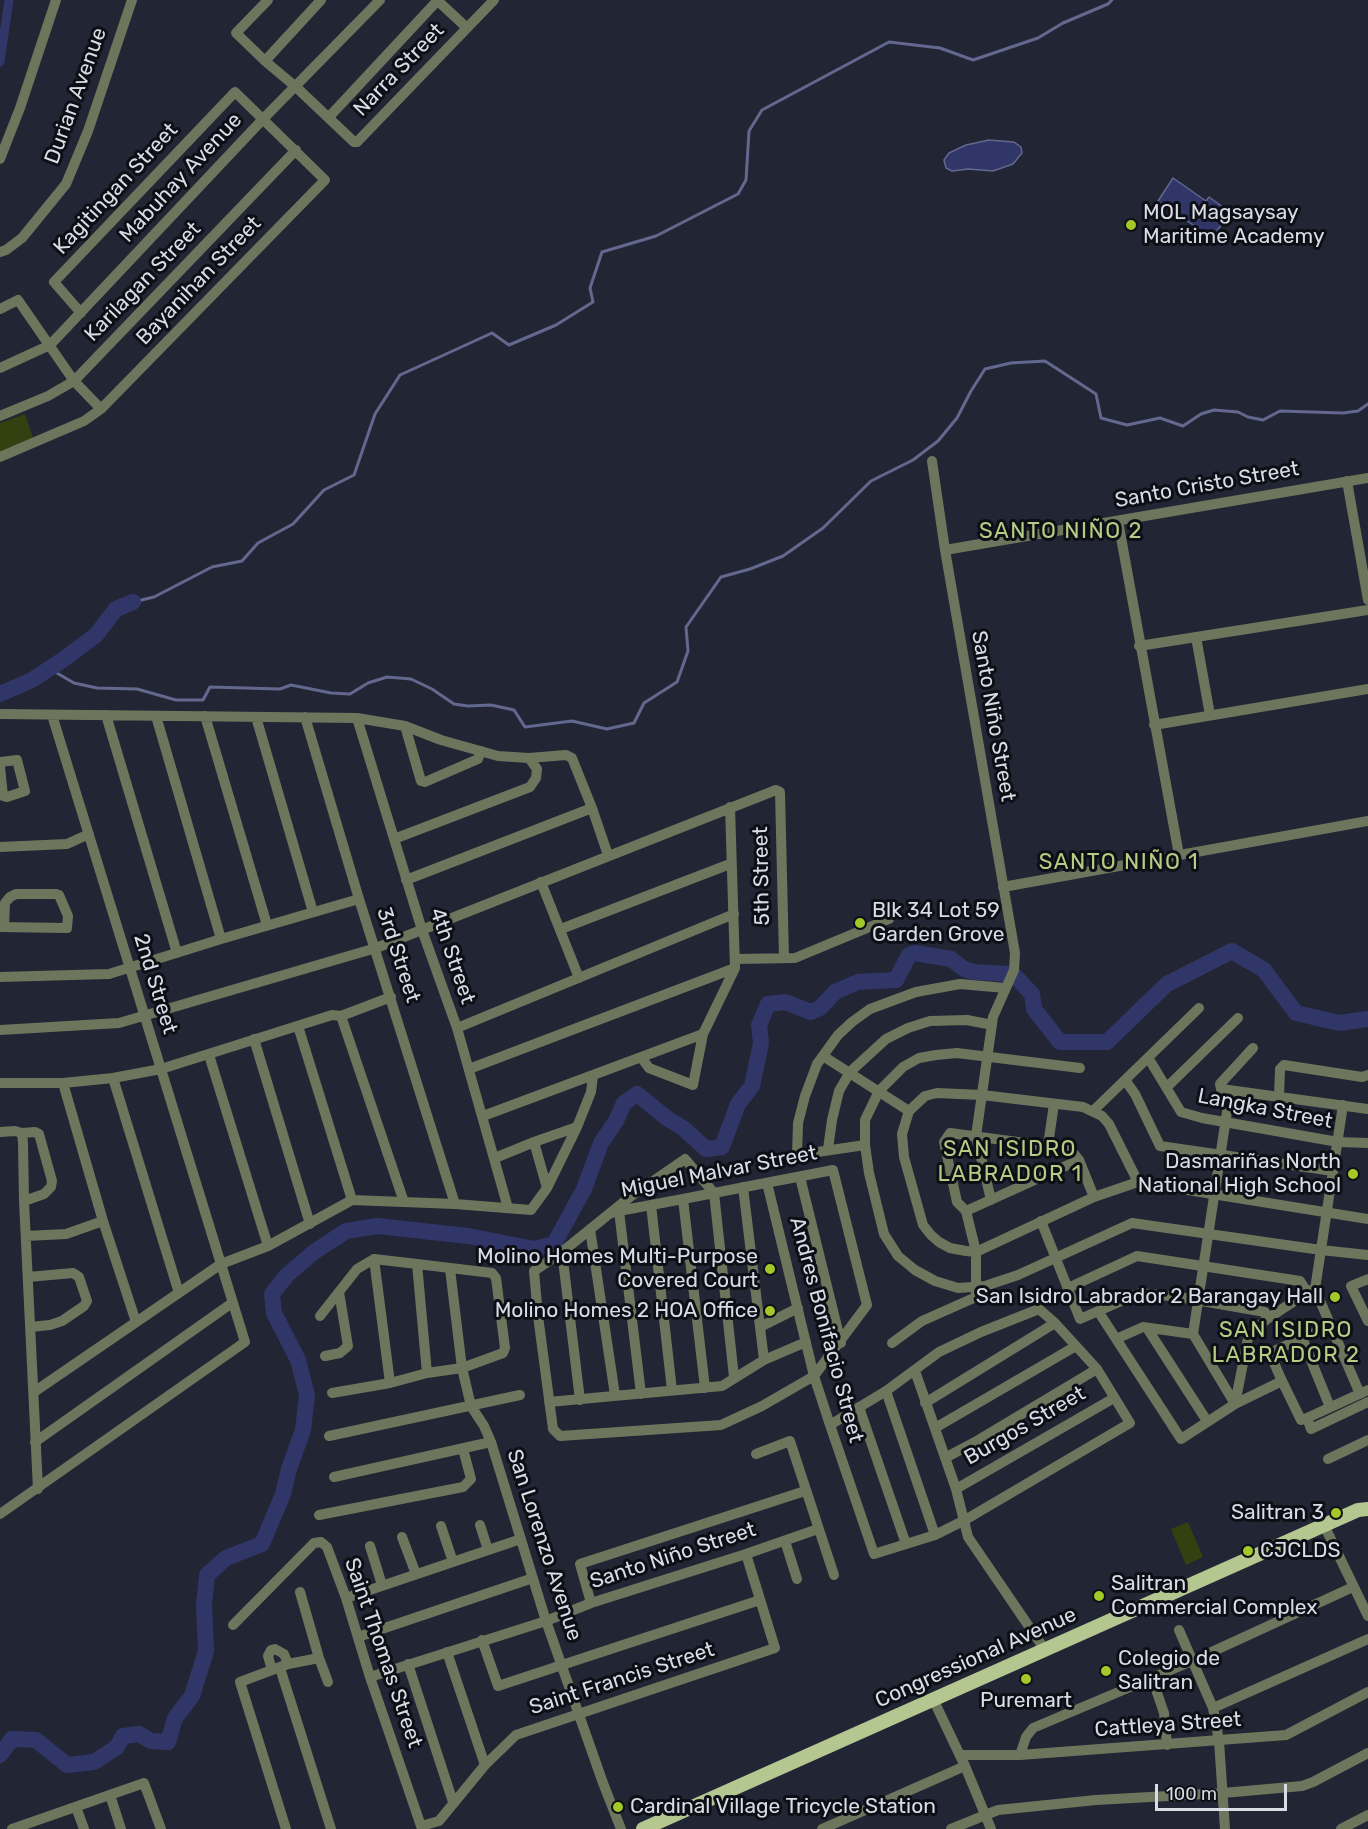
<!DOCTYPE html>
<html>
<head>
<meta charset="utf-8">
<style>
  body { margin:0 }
  #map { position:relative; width:1368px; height:1829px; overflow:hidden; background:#222534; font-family:Rubik,sans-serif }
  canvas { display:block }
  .scale { position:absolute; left:1155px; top:1784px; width:132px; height:27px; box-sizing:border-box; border:3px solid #d9dbe5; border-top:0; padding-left:8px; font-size:18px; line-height:21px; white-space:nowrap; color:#d9dbe5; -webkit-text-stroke:4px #0e0f16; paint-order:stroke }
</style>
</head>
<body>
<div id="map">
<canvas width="1368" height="1829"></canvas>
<div class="scale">100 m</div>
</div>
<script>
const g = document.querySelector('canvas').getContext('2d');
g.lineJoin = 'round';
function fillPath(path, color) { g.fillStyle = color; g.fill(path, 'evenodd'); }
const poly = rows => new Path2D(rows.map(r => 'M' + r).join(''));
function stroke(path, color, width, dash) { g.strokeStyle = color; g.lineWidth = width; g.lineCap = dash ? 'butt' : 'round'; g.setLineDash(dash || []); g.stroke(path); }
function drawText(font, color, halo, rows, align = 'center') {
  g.font = font + ' Rubik,sans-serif'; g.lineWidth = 6; g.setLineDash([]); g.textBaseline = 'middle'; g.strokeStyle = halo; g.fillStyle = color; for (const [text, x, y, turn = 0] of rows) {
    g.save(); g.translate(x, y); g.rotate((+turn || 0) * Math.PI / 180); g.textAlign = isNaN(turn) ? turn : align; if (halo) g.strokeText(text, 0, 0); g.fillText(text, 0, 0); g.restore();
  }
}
const green = poly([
  [25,414,34,441,0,454,0,423],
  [1188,1522,1203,1557,1186,1565,1171,1529]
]);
const water = poly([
  [989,140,1014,142,1021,147,1022,153,1013,164,993,171,968,169,952,171,946,168,944,160,949,153,966,145,989,140],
  [1173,178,1206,201,1209,197,1230,212,1212,238,1158,201,1173,178]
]);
const stream = poly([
  [133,602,154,597,212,567,242,561,258,543,293,524,324,490,354,475,375,414,400,375,492,333,509,345,556,325,593,302,590,288,602,252,656,236,738,194,746,180,749,131,762,110,889,42,940,48,973,60,1038,38,1063,23,1108,4,1112,0],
  [50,669,74,683,97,688,137,689,176,700,203,700,210,687,280,689,291,685,331,693,350,694,368,683,387,677,411,679,432,689,454,704,468,706,491,705,514,710,525,727,572,721,607,729,634,723,644,703,677,682,688,651,686,627,721,577,750,569,783,556,823,528,871,481,913,460,938,441,957,418,971,391,985,369,1011,363,1045,361,1096,394,1101,418,1127,425,1160,418,1183,426,1201,414,1214,410,1238,412,1248,417,1263,420,1280,411,1343,413,1358,411,1368,404]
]);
const canal = poly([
  [0,62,9,0]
]);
const river = poly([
  [0,694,32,680,64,659,96,635,116,609,133,602],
  [0,1755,12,1739,36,1740,67,1765,94,1762,117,1747,123,1736,139,1734,151,1741,168,1742,175,1718,192,1696,206,1651,204,1604,207,1575,226,1558,262,1544,283,1494,289,1469,303,1430,307,1395,298,1360,274,1313,272,1294,287,1275,314,1252,346,1231,377,1226,468,1236,534,1249,554,1244,584,1189,601,1143,616,1121,624,1103,637,1094,668,1119,683,1128,706,1149,722,1147,738,1104,752,1086,761,1043,759,1025,768,1004,785,1002,811,1012,820,1008,835,992,858,982,896,980,909,955,915,953,951,959,964,969,974,972,1008,974,1015,976,1032,994,1034,1009,1060,1042,1107,1042,1167,984,1232,951,1264,970,1296,1013,1339,1023,1368,1019]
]);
const minor = poly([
  [268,0,236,33,265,61,296,87,354,142,357,142,494,0],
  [437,0,466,27],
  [265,61,321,0],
  [329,117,438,0],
  [0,159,20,108,56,0],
  [0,252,6,250,22,238,66,184,88,131,132,0],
  [0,309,18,300,74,381,101,409],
  [0,368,50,345,264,118,380,0],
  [0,416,48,396,74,381,296,150],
  [0,457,84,421,101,409,325,180,235,92,54,282,81,313],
  [932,461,945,550,1015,953,1014,970,993,1017,976,1136,991,1200],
  [1347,481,1368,600],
  [1118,521,1179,855],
  [945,550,1368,478],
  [1196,637,1210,715],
  [1139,646,1368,610],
  [0,714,357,718,405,726,441,740,498,756,529,758,566,755,572,758,592,808,608,855],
  [106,715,177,953],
  [156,716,221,939],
  [205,716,267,925],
  [256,717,313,912],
  [305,717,359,899,455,1204],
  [357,718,422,930,457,1028,508,1208],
  [1154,725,1368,689],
  [405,726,421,781,425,782,478,759,481,751],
  [0,762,17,760,25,791,7,797,3,796,0,767],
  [394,839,530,787,536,778,537,769,529,758],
  [0,847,67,844,89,834],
  [406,880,592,808],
  [541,882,579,978],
  [1003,887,1368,821],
  [0,927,67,928,68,916,59,895,56,894,16,894,10,897,5,903,4,927],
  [561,929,730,864],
  [735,959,795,958,889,919],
  [0,977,109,974,221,939,359,899],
  [341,1016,404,1202],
  [298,1026,352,1200],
  [457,1028,734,914],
  [0,1030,119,1023,376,948,776,790,780,792,784,958],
  [254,1039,310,1224],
  [1253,1048,1220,1084,1221,1089,1368,1109],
  [209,1055,268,1246],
  [823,1056,909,1111],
  [641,1057,649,1068,693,1085,703,1034,735,968,730,807],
  [1149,1059,1181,1112,1202,1118,1338,1142,1368,1143],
  [1080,1068,957,1053,936,1055,919,1058,903,1067,879,1091,865,1120,865,1145,869,1173,884,1234,898,1256,915,1270,935,1281,958,1288,985,1286,1018,1275,1132,1223,1321,1250,1368,1255],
  [469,1069,735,968],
  [113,1078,179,1293],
  [1125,1080,1135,1094,1160,1146,1333,1171],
  [0,1083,63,1083,113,1078,161,1069,332,1015,341,1016,391,997],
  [63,1083,103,1221,136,1322],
  [1167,1087,1238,1018],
  [1230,1092,1193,1334,1235,1404],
  [1279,1097,1280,1069,1284,1065,1362,1077,1368,1075],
  [1093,1111,1199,1008],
  [483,1116,703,1034],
  [0,1132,15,1131,22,1133,23,1143,24,1201,38,1489],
  [22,1133,35,1132,39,1134,52,1181,51,1187,44,1194,24,1201],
  [534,1142,547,1188],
  [865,1145,797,1155,798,1123,805,1096,817,1064,838,1035,852,1022,870,1009,916,992,960,984,1005,988],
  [1048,1145,1054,1104],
  [828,1149,832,1120,839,1091,850,1072,886,1039,908,1028,930,1021,967,1020,992,1025],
  [495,1158,534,1142,577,1127],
  [800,1177,841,1343],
  [1138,1182,1109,1124,1102,1116,1083,1107,982,1095,937,1093,925,1096,909,1111,902,1134,904,1157,923,1225,931,1235,939,1242,950,1248,966,1251,976,1252,1094,1197,1138,1182,1368,1219],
  [767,1183,814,1376,830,1425,874,1554,935,1535,965,1520,1130,1423,1097,1369,1055,1323,1039,1309,981,1332,939,1352,886,1391,830,1425],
  [743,1187,764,1360],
  [683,1199,705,1388],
  [651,1205,672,1390],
  [619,1211,641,1394],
  [966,1211,1079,1160],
  [612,1213,619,1211,683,1199,714,1193,833,1170,867,1305,814,1376,762,1406,721,1425,560,1436,553,1429,538,1316,534,1271,562,1252,630,1197,685,1159,714,1193,734,1377],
  [1041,1221,1080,1319,1140,1293,1179,1297,1265,1312,1267,1319],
  [590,1229,615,1395],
  [26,1236,66,1234,103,1221],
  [562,1252,580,1400],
  [374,1259,390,1383],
  [450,1269,462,1368,471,1406,484,1426,491,1442,546,1621,603,1783,621,1829],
  [28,1277,73,1273,79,1277,87,1301,84,1306,62,1321,50,1325,30,1327],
  [1368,1279,1351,1286,1368,1321],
  [1068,1288,1137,1256,1300,1281,1307,1292],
  [1315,1289,1343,1105],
  [1315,1289,1360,1394],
  [1098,1311,1181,1439,1235,1404,1282,1381],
  [320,1316,357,1269,374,1259,417,1264],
  [760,1327,798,1308],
  [1147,1328,1207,1421],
  [1302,1338,1330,1326],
  [1116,1339,1143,1327,1193,1334],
  [892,1343,922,1321,976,1297,976,1252,966,1211,957,1202,944,1142,950,1133,1070,1149,1079,1160,1094,1197],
  [325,1356,340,1353,348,1346,339,1292],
  [915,1371,956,1489,968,1537,1045,1650],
  [886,1391,935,1535],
  [34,1392,221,1264,268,1246,352,1200,455,1204,531,1210,547,1188,577,1127,591,1092,593,1076],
  [332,1393,390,1383,427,1373,462,1368,503,1353,505,1348,496,1278,492,1273,417,1264,427,1373],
  [549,1402,722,1386,764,1360,806,1342],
  [925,1403,1055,1323],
  [1235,1404,1248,1338,1251,1333,1267,1319,1311,1290],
  [859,1407,906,1544],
  [1330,1407,1302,1338,1272,1352,1271,1356,1282,1381,1301,1420,1307,1418,1368,1390],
  [1307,1418,1311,1429,1368,1402],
  [935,1428,1076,1346],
  [329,1436,520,1395],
  [35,1442,232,1303],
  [756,1454,790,1441,834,1575],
  [945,1458,975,1442,1097,1369],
  [1328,1459,1368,1440],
  [334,1477,491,1442],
  [956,1489,1114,1398],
  [0,1514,245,1342,52,715],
  [319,1515,463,1487,471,1479,463,1449],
  [480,1525,488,1550],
  [1324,1525,1368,1616],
  [441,1526,453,1562],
  [402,1537,416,1574],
  [785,1541,797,1579],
  [370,1546,382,1585],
  [300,1592,319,1658,328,1682],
  [346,1598,521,1539],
  [591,1603,580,1564,805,1491],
  [233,1625,314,1543,321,1542,327,1547,346,1598,370,1677,421,1826,439,1821,485,1765,516,1735,775,1648,746,1554],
  [1179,1630,1213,1708,1219,1741,1225,1829],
  [358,1637,533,1578],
  [482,1640,498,1686,760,1600],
  [447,1652,485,1765],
  [408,1664,453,1802],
  [280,1668,331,1829],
  [272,1670,268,1656,271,1650,275,1649,284,1654,288,1664],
  [370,1677,546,1621,591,1603,746,1554,818,1529],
  [1152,1678,1164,1713,1167,1745],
  [934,1701,965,1766,991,1829],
  [1213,1708,1368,1639],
  [960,1755,1020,1755,1286,1735,1368,1692],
  [1020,1755,1026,1737,1033,1728,1192,1661,1353,1587],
  [110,1795,121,1829],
  [76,1807,84,1829],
  [12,1829,144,1783,161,1829],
  [286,1829,240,1682,288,1664,319,1658],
  [822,1829,965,1766],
  [951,1829,998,1810,1096,1800,1223,1793,1302,1786,1313,1782,1368,1753],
  [1341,1829,1368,1815]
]);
const major = poly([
  [643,1829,1358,1510,1368,1509]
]);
const markers = [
  [1131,225,6,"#a2c928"],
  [860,923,6,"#a2c928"],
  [1353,1174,6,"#a2c928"],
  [770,1269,6,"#a2c928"],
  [1335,1297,6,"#a2c928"],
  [770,1311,6,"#a2c928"],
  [1336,1513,6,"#a2c928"],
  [1248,1551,6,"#a2c928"],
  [1099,1596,6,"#a2c928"],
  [1106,1671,6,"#a2c928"],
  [1026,1679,6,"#a2c928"],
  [618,1807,6,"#a2c928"]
];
const streetNames = [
  ["Narra Street",399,70,-46],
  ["Durian Avenue",76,96,-70],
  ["Mabuhay Avenue",181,178,-47],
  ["Kagitingan Street",116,189,-47],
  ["Bayanihan Street",199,281,-46],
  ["Karilagan Street",143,282,-46],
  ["Santo Cristo Street",1207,485,-10],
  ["Santo Niño Street",993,716,80],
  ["5th Street",762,876,-91],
  ["3rd Street",398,955,72],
  ["4th Street",452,956,71],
  ["2nd Street",155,984,73],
  ["Langka Street",1265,1109,11],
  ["Miguel Malvar Street",719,1172,-11],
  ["Andres Bonifacio Street",826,1330,75],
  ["Burgos Street",1025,1426,-30],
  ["San Lorenzo Avenue",544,1545,72],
  ["Santo Niño Street",673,1556,-18],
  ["Saint Thomas Street",383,1653,71],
  ["Congressional Avenue",976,1658,-24],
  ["Saint Francis Street",622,1679,-18],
  ["Cattleya Street",1168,1725,-4]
];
const poiNames = [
  ["MOL Magsaysay",1143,213],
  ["Maritime Academy",1143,237],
  ["Blk 34 Lot 59",872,911],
  ["Garden Grove",872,935],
  ["Dasmariñas North",1341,1162,"right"],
  ["National High School",1341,1186,"right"],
  ["Molino Homes Multi-Purpose",758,1257,"right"],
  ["Covered Court",758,1281,"right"],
  ["San Isidro Labrador 2 Barangay Hall",1323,1297,"right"],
  ["Molino Homes 2 HOA Office",758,1311,"right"],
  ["Salitran 3",1324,1513,"right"],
  ["CJCLDS",1260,1551],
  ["Salitran",1111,1584],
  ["Commercial Complex",1111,1608],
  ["Colegio de",1118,1659],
  ["Salitran",1118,1683],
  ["Puremart",1026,1701,"center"],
  ["Cardinal Village Tricycle Station",630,1807]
];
const neighbourhoodNames = [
  ["SANTO NIÑO 2",1061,532],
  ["SANTO NIÑO 1",1119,863],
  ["SAN ISIDRO",1010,1150],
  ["LABRADOR 1",1010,1175],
  ["SAN ISIDRO",1286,1331],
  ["LABRADOR 2",1286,1356]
];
fillPath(green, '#334010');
fillPath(water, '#313669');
stroke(water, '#63688e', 1.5);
stroke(stream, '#63688e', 3);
stroke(canal, '#313669', 9);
stroke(river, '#313669', 16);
stroke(minor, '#6d765c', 10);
stroke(major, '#b5c791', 14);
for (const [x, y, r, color] of markers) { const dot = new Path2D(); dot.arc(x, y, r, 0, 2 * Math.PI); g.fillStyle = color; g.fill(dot); stroke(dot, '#0e0f16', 2); }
drawText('21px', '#d9dbe5', '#0e0f16', streetNames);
drawText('21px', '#d9dbe5', '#0e0f16', poiNames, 'left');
g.letterSpacing = '1.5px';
drawText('22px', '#b5cd83', '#0e0f16', neighbourhoodNames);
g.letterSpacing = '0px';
</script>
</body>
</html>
